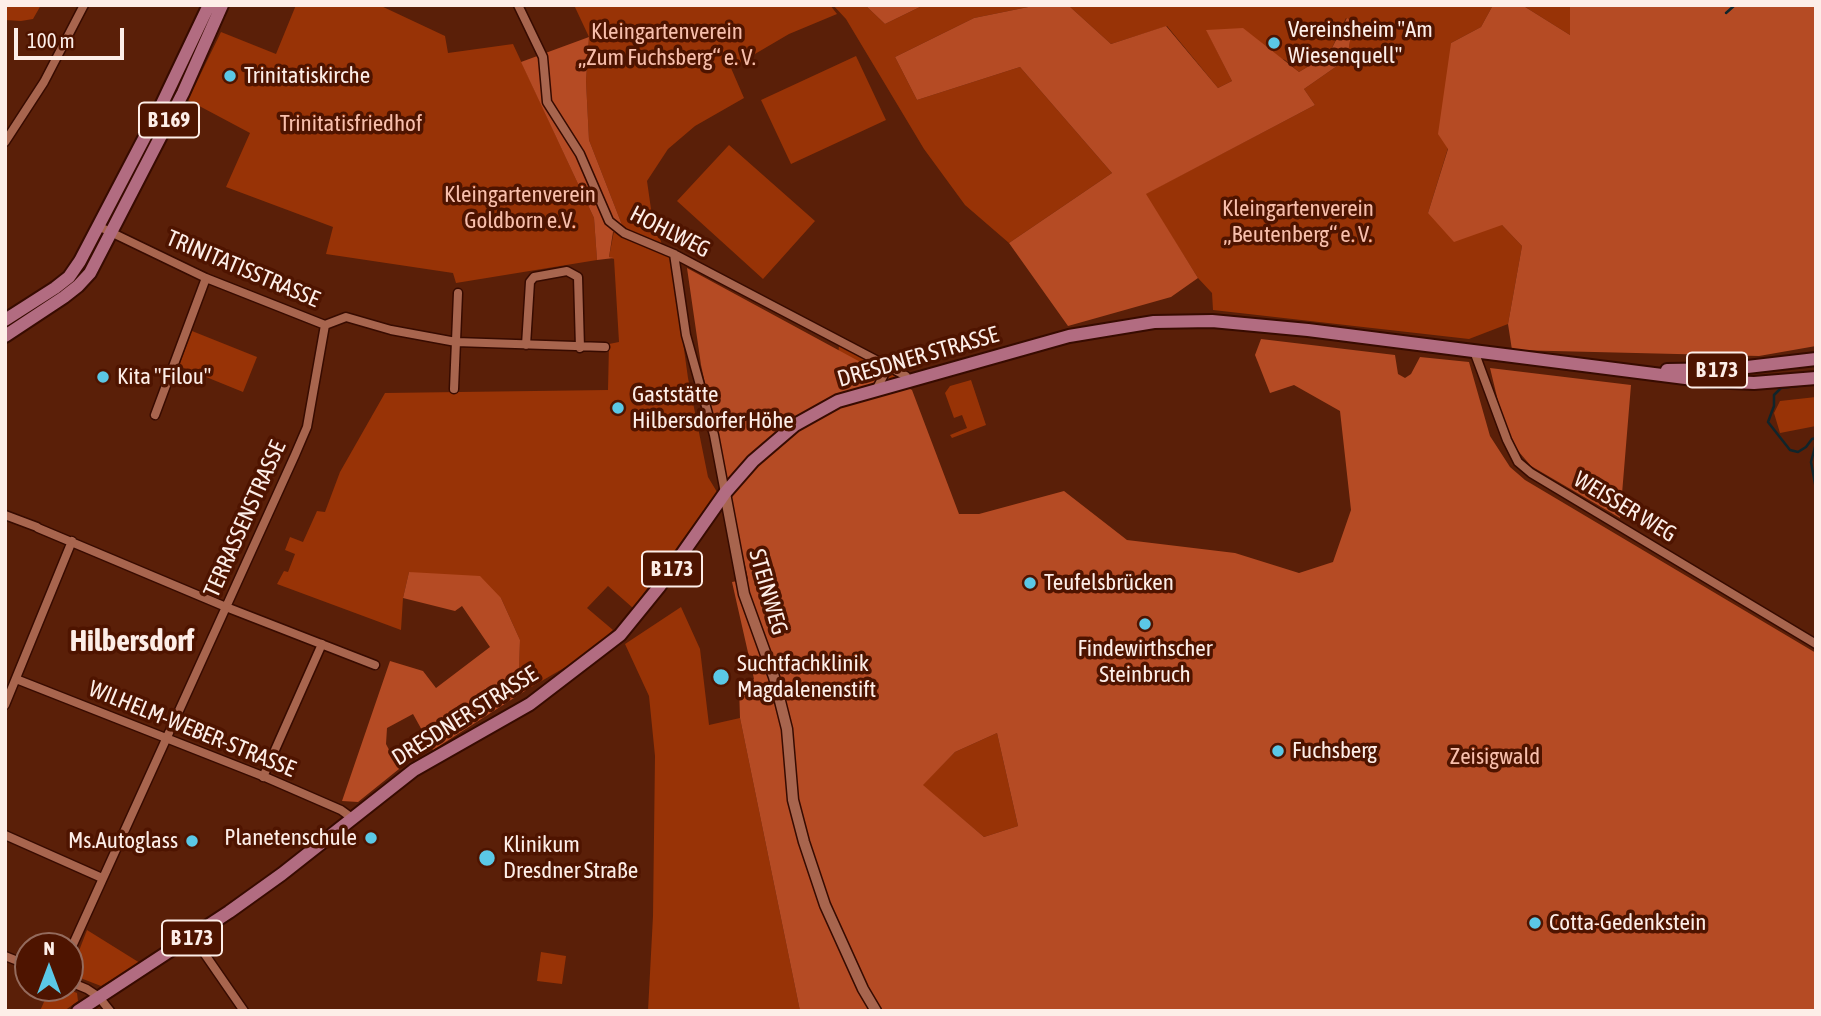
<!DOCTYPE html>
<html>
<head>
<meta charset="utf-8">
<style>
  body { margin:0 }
  #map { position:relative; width:1821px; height:1016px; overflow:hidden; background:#5a1f08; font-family:"Asap Condensed",sans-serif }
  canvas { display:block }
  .frame { position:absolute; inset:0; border:7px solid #fdeee8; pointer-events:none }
  .north { position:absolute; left:14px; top:932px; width:70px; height:70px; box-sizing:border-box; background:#4e1400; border:2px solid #946b5d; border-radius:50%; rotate:0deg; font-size:19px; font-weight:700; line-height:28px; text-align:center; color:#fdeee8 }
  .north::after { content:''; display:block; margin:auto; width:24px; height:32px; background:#5bc8e6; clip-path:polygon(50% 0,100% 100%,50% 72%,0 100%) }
  .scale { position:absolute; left:14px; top:28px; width:110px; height:32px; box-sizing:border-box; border:4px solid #fdeee8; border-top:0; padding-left:9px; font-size:21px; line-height:24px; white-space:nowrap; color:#fdeee8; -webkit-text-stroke:5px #4e1400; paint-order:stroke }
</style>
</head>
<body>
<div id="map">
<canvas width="1821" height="1016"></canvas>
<div class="frame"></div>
<div class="north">N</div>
<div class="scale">100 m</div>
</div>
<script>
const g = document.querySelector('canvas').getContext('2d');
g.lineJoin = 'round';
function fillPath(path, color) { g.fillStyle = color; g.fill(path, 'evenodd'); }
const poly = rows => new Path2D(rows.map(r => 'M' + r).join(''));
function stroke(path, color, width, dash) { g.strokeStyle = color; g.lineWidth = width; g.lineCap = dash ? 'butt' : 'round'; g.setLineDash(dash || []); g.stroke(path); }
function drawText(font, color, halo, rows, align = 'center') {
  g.font = font + ' "Asap Condensed",sans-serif'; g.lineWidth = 7; g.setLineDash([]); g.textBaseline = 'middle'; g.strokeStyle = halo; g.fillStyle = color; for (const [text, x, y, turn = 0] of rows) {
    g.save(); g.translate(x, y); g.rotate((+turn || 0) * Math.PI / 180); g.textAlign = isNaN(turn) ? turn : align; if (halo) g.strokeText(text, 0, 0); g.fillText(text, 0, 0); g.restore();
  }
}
const green = poly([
  [5,5,41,5,33,19,21,21,5,20],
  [296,5,379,5,445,36,448,53,513,44,594,218,597,260,456,283,453,273,326,254,333,227,226,187,250,133,188,100,221,32,276,54],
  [574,5,830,5,837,14,789,34,731,68,744,98,695,126,668,149,647,181,651,209,662,245,624,230,589,140,586,81,589,37],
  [833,5,865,5,885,24,924,5,1038,5,974,18,895,57,917,100,1020,67,1112,173,1009,243,965,205,924,149,846,19],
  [1068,5,1493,5,1481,27,1451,43,1448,148,1428,213,1502,225,1522,246,1508,324,1469,339,1213,310,1212,293,1198,278,1145,194,1315,105,1304,89,1347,59,1353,23,1346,18,1329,54,1299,72,1285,60,1207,31,1232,81,1218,88,1167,26,1111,44],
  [1522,5,1570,5,1570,35],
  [856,56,886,120,791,164,761,100],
  [729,145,815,221,763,279,677,201],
  [614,231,671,256,688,378,708,477,717,492,633,608,608,586,587,608,613,630,586,655,528,689,519,671,520,640,501,598,409,572,403,598,401,630,277,584,284,571,288,572,295,554,285,550,290,537,303,542,317,511,325,512,340,472,385,393,608,390,609,344,619,342,614,259,609,257],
  [192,331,257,357,243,392,179,366],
  [839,345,896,377,835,395],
  [971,380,986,425,952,438,950,435,967,428,962,415,954,418,945,393,950,386],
  [1816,397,1816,426,1780,433,1774,413,1780,401],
  [681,607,700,649,709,725,740,718,800,1011,648,1011,653,916,655,756,649,696,625,644],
  [997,733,1018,826,984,837,922,785,955,752],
  [87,930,140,963,101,986,70,974],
  [541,952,566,956,562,984,537,981],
  [50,988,64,988,77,993,78,1001,64,1011,40,1011]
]);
const forest = poly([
  [865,5,924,5,885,24],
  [1038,5,1068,5,1111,44,1166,26,1218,88,1232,81,1206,30,1243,28,1299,72,1329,54,1347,18,1353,23,1347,59,1304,89,1315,105,1146,194,1198,278,1171,297,1068,326,1009,243,1112,173,1020,67,917,100,895,57,974,18],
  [1493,5,1522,5,1570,35,1570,5,1816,5,1816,346,1759,356,1512,350,1508,324,1522,246,1502,225,1454,242,1428,213,1448,149,1438,134,1451,43,1481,27],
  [589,37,586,81,589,140,624,230,613,232,609,257,614,258,597,260,594,218,521,62],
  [687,268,912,390,959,514,979,514,1064,491,1127,540,1235,553,1299,573,1333,562,1351,510,1340,411,1294,385,1270,393,1255,355,1261,339,1395,355,1398,374,1405,378,1411,374,1420,357,1469,362,1490,436,1510,467,1525,480,1816,653,1816,1011,800,1011,740,718,739,686,754,679,732,582,748,579,701,365],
  [997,733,1018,826,984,837,923,785,955,752],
  [1490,368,1631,385,1620,518,1531,466,1507,438],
  [409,572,480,576,501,598,520,640,519,671,528,689,433,750,413,714,387,728,386,744,399,769,358,802,342,801,390,661,423,671,436,688,490,647,462,606,455,611,403,598]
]);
const stream = poly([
  [1726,13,1735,5],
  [1813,384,1781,388,1774,395,1774,406,1768,422,1790,450,1798,452,1806,447,1812,439,1816,438],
  [1816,443,1811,462,1816,489]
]);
const minor = poly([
  [518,5,543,57,547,102,580,154,609,221,624,233,674,254,878,361,906,376,907,382],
  [5,142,44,82,84,5],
  [98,226,206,278,325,325,346,317,391,330,456,342,605,347],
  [674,254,686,335,714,435,725,493],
  [526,345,530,282,534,277,567,271,578,277,580,348],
  [1474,351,1507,440,1518,462,1531,473,1816,644],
  [454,389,458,293],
  [876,390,888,367],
  [155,415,206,278],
  [5,515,37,527],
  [38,528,226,607,375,665],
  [16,679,265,777,341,810,352,818],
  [5,705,72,541],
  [263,777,322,644],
  [5,835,102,878],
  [193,937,244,1011],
  [70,951,295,455,307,427,325,325],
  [5,956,28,965],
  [70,982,87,989,99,997,110,1011]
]);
const tertiary = poly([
  [725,493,744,594,774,677,787,729,793,800,804,842,825,905,863,989,876,1011]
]);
const primary = poly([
  [5,320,55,288,69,277,80,261,160,108,209,5],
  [5,336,64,297,78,286,90,273,183,93,222,5],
  [1667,370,1730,369,1816,359],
  [78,1011,229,912,282,874,414,770,530,704,620,635,659,587,725,493,753,461,795,425,838,401,1069,336,1154,322,1212,321,1308,330,1709,381,1754,383,1816,378]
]);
const markers = [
  [1274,43,7,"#5bc8e6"],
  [230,76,7,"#5bc8e6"],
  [103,377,7,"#5bc8e6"],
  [618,408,7,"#5bc8e6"],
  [1030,583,7,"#5bc8e6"],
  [1145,624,7,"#5bc8e6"],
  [721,677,9,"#5bc8e6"],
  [1278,751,7,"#5bc8e6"],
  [371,838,7,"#5bc8e6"],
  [192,841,7,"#5bc8e6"],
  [487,858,9,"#5bc8e6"],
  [1535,923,7,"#5bc8e6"]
];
const shields = [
  [169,120,60],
  [1717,370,60],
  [672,569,60],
  [192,938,60]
];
const shieldNames = [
  ["B 169",169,120],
  ["B 173",1717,370],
  ["B 173",672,569],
  ["B 173",192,938]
];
const poiNames = [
  ["Vereinsheim \"Am",1288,30],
  ["Wiesenquell\"",1288,56],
  ["Trinitatiskirche",244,76],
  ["Kita \"Filou\"",117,377],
  ["Gaststätte",632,395],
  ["Hilbersdorfer Höhe",632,421],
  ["Teufelsbrücken",1044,583],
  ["Findewirthscher",1145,649,"center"],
  ["Steinbruch",1145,675,"center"],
  ["Suchtfachklinik",737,664],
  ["Magdalenenstift",737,690],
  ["Fuchsberg",1292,751],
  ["Planetenschule",357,838,"right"],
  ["Ms.Autoglass",178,841,"right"],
  ["Klinikum",503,845],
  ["Dresdner Straße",503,871],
  ["Cotta-Gedenkstein",1549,923]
];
const parkNames = [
  ["Kleingartenverein",667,32],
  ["„Zum Fuchsberg“ e. V.",667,58],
  ["Trinitatisfriedhof",351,124],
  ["Kleingartenverein",520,195],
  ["Goldborn e.V.",520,221],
  ["Kleingartenverein",1298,209],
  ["„Beutenberg“ e. V.",1298,235],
  ["Zeisigwald",1495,757]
];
const streetNames = [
  ["HOHLWEG",670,232,27],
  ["TRINITATISSTRASSE",243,269,23],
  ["DRESDNER STRASSE",918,357,-16],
  ["WEISSER WEG",1625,507,31],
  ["TERRASSENSTRASSE",245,519,-66],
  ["STEINWEG",768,592,74],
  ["DRESDNER STRASSE",465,716,-32],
  ["WILHELM-WEBER-STRASSE",192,729,22]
];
const districtNames = [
  ["Hilbersdorf",132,642]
];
fillPath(green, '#983306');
fillPath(forest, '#b54b24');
stroke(stream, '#10252b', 2.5);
stroke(minor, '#370b00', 11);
stroke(tertiary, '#370b00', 13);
stroke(primary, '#370b00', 16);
stroke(minor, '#a8654e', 8);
stroke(tertiary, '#a8654e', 10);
stroke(primary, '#b26c81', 12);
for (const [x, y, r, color] of markers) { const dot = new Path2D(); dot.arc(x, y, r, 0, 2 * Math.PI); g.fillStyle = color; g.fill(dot); stroke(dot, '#4e1400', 2.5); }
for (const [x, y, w] of shields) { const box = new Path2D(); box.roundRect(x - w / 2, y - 17.5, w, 35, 5); g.fillStyle = '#4e1400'; g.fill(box); stroke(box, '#fdeee8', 2); }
drawText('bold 21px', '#fdeee8', null, shieldNames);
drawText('23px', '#fdeee8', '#4e1400', poiNames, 'left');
drawText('23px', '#f8bfac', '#4e1400', parkNames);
drawText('23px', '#fdeee8', '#4e1400', streetNames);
drawText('bold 30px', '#fdeee8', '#4e1400', districtNames);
</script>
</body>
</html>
